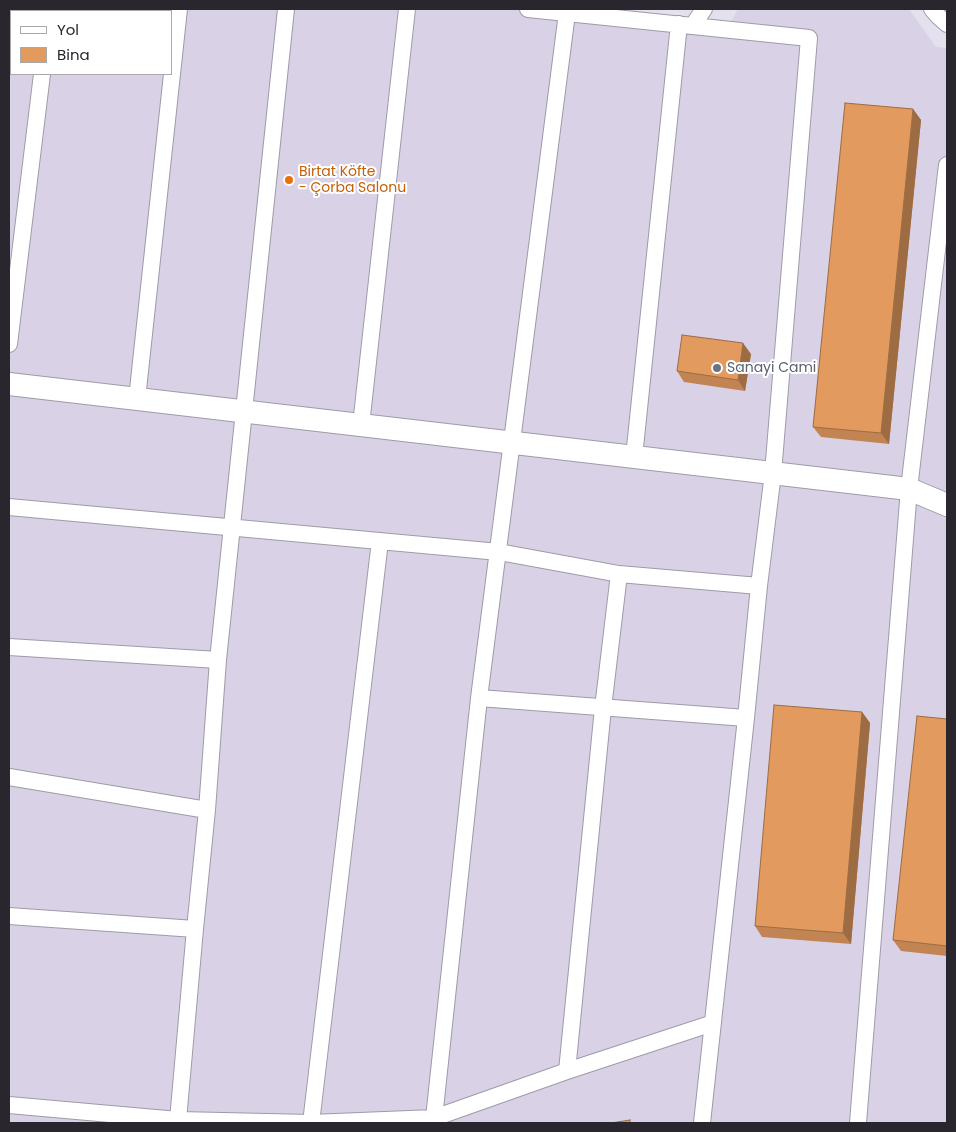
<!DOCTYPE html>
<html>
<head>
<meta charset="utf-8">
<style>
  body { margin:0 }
  #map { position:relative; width:956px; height:1132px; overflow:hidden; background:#e4e0ee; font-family:Poppins,sans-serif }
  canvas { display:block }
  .frame { position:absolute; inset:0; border:10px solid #29272d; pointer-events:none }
  .legend { position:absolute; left:10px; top:10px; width:162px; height:65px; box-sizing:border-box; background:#fff; border:1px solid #a9a9ab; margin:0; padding:6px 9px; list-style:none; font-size:15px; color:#29272d }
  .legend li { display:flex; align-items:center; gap:10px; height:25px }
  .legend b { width:25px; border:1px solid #a9a9ab }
</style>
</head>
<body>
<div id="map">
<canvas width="956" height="1132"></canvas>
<div class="frame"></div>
<ul class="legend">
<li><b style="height:6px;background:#fff"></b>Yol</li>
<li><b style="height:14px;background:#e29a5f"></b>Bina</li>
</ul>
</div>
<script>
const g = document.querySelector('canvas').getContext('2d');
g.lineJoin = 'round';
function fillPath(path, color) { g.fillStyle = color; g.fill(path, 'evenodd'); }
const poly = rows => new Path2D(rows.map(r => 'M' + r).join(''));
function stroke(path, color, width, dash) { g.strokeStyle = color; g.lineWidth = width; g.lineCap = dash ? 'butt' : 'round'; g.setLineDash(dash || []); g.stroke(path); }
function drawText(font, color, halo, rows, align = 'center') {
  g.font = font + ' Poppins,sans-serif'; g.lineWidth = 4; g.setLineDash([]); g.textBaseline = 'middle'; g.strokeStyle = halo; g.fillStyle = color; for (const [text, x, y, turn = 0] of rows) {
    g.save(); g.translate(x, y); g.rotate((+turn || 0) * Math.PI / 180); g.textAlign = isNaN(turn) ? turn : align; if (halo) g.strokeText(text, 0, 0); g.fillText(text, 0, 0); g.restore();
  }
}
const built = poly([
  [9,9,528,9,727,29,738,9,909,9,936,47,947,48,947,1123,9,1123],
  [11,11,171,11,171,74,11,74]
]);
const street = poly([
  [528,9,809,38,773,473,759,586,746,718,702,1123],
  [932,9,938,16,947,24],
  [50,11,50,9],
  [693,25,704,9],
  [9,344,42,74],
  [137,399,179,9],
  [361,425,407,9],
  [634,457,679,24],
  [9,507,499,552,619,574,759,586],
  [9,647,218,660],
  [479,698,746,718],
  [9,777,207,810],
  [9,916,195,929],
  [567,1071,603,708,619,574],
  [9,1105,178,1120,311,1123,434,1118,567,1071,713,1023],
  [434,1118,479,698,567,13],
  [178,1120,195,929,207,810,218,660,286,9],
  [311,1123,380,541],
  [858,1123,909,489,947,165]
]);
const secondary = poly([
  [9,384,909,489,947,505]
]);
const wall = poly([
  [913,109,921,120,889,444,821,437,813,427],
  [751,354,745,391,684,382,677,371],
  [862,712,870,723,851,944,762,937,755,926],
  [947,719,947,956,901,951,893,940]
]);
const shadedWall = poly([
  [913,109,921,120,889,444,881,433],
  [743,343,751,354,745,391,738,380],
  [862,712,870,723,851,944,843,933]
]);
const building = poly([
  [845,103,913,109,881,433,813,427,845,103],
  [682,335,743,343,738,380,677,371,682,335],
  [774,705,862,712,843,933,755,926,774,705],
  [917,716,947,719,947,946,893,940,917,716],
  [630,1120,630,1123,611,1123,630,1120]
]);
const markers = [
  [289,180,5,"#e8710a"],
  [717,368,5,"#6b7280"]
];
const foodNames = [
  ["Birtat Köfte",299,172],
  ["- Çorba Salonu",299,188]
];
const worshipNames = [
  ["Sanayi Cami",727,368]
];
fillPath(built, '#d9d2e7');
stroke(street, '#9f9aa8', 18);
stroke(secondary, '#9f9aa8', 24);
stroke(street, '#fff', 16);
stroke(secondary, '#fff', 22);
fillPath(wall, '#c28452');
fillPath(shadedWall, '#9e6c42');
fillPath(building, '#e29a5f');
stroke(building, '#9e6c42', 1);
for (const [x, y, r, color] of markers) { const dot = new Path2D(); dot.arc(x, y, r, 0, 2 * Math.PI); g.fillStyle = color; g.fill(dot); stroke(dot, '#fff', 2); }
drawText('14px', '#c56008', '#fff', foodNames, 'left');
drawText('14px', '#5b616d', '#fff', worshipNames, 'left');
</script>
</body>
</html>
